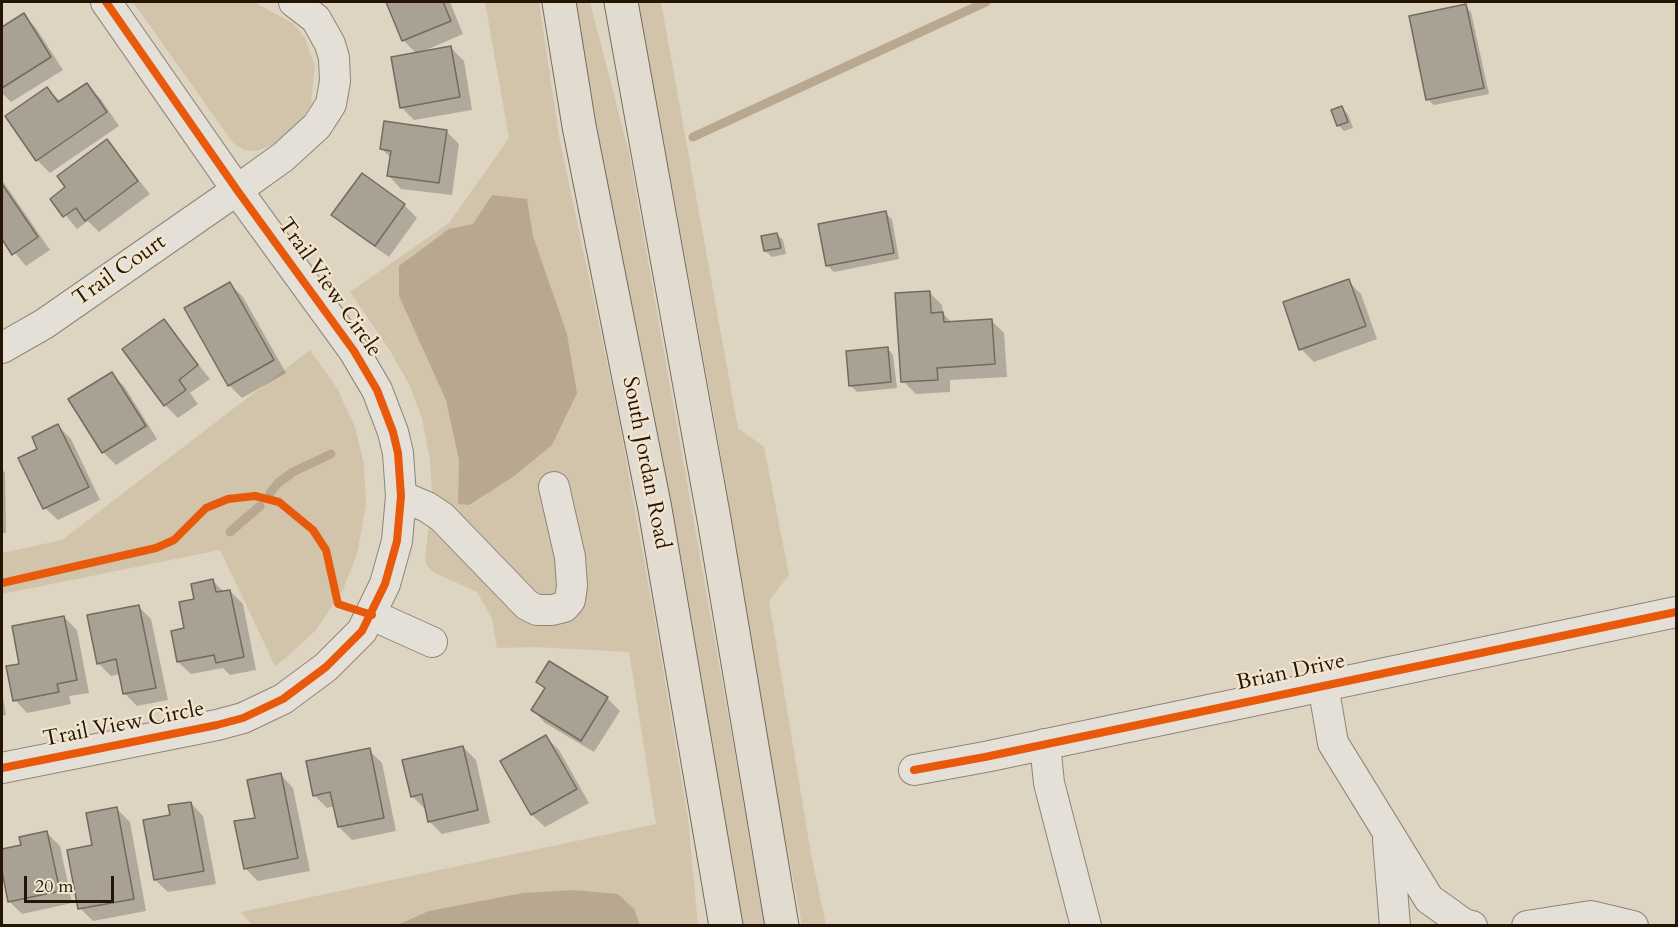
<!DOCTYPE html>
<html>
<head>
<meta charset="utf-8">
<style>
  body { margin:0 }
  #map { position:relative; width:1678px; height:927px; overflow:hidden; background:#ded4c2; font-family:Cardo,serif }
  canvas { display:block }
  .frame { position:absolute; inset:0; border:3px solid #261503; pointer-events:none }
  .scale { position:absolute; left:24px; top:876px; width:90px; height:27px; box-sizing:border-box; border:3px solid #261503; border-top:0; padding-left:8px; font-size:18px; line-height:21px; white-space:nowrap; color:#261503; -webkit-text-stroke:4px #f1e5d0; paint-order:stroke }
</style>
</head>
<body>
<div id="map">
<canvas width="1678" height="927"></canvas>
<div class="frame"></div>
<div class="scale">20 m</div>
</div>
<script>
const g = document.querySelector('canvas').getContext('2d');
g.lineJoin = 'round';
function fillPath(path, color) { g.fillStyle = color; g.fill(path, 'evenodd'); }
const poly = rows => new Path2D(rows.map(r => 'M' + r).join(''));
function stroke(path, color, width, dash) { g.strokeStyle = color; g.lineWidth = width; g.lineCap = dash ? 'butt' : 'round'; g.setLineDash(dash || []); g.stroke(path); }
function drawText(font, color, halo, rows, align = 'center') {
  g.font = font + ' Cardo,serif'; g.lineWidth = 4.5; g.setLineDash([]); g.textBaseline = 'middle'; g.strokeStyle = halo; g.fillStyle = color; for (const [text, x, y, turn = 0] of rows) {
    g.save(); g.translate(x, y); g.rotate((+turn || 0) * Math.PI / 180); g.textAlign = isNaN(turn) ? turn : align; if (halo) g.strokeText(text, 0, 0); g.fillText(text, 0, 0); g.restore();
  }
}
const green = poly([
  [133,2,254,2,294,24,305,38,315,66,311,104,303,118,292,131,270,146,256,151,244,150,233,143],
  [485,2,539,2,559,136,617,410,653,610,688,819,698,925,253,926,241,912,656,824,629,652,535,647,497,648,492,618,477,592,435,573,427,566,425,560,432,495,430,459,422,419,410,386,389,349,350,292,449,223,509,138],
  [576,2,590,2,629,153,765,925,743,925,682,563,652,401,597,142],
  [638,2,661,2,738,428,764,447,789,575,769,601,811,854,826,925,802,925,783,828,715,421],
  [310,350,337,388,355,427,364,464,366,505,357,554,343,590,315,631,287,657,275,666,220,550,2,594,2,553,62,540]
]);
const water = poly([
  [492,195,527,199,533,236,567,334,577,393,552,445,513,477,469,505,458,504,459,460,446,400,399,296,399,266,449,229,473,224],
  [573,890,618,894,634,909,640,925,397,925,429,911,523,893]
]);
const shadow = poly([
  [387,2,450,2,463,34,417,54,403,40],
  [1465,6,1471,12,1489,94,1434,105,1427,99],
  [24,15,36,28,63,70,11,102,2,93,2,29],
  [451,48,464,61,472,110,414,120,401,107],
  [87,85,100,98,119,126,50,173,37,160,47,89,61,102],
  [1342,108,1348,114,1353,128,1344,131,1338,125],
  [446,131,459,144,452,195,401,189,389,176,391,158,382,149],
  [107,141,150,194,99,232,88,221,77,229,52,199,67,187],
  [362,175,404,205,417,218,389,257,346,227,333,215],
  [2,180,50,250,26,266,5,241,2,244],
  [885,213,892,219,899,259,834,272,827,265],
  [777,234,783,240,786,254,772,257,765,251],
  [1348,281,1361,294,1377,339,1314,362,1301,349],
  [230,284,243,297,286,373,242,398,229,385],
  [929,292,942,305,943,313,952,323,991,320,1004,333,1007,377,950,380,950,392,916,394,903,381],
  [164,321,210,379,190,393,198,404,178,418,165,405,124,350],
  [887,348,893,355,897,388,857,392,851,386],
  [111,374,124,386,157,439,116,465,103,452,70,399],
  [58,426,71,439,100,500,58,520,45,508,39,449],
  [2,469,5,473,6,533,2,533],
  [213,581,224,592,230,591,243,604,256,670,230,675,223,668,191,674,178,662,196,600],
  [138,606,151,619,168,700,137,706,124,693,120,674,111,676,98,663],
  [64,617,77,630,89,693,69,696,71,704,27,713,15,700,21,665],
  [538,682,607,698,620,711,594,752,545,723,533,710,545,689],
  [2,691,6,715,2,716],
  [546,737,559,750,589,803,545,827,532,815,502,762],
  [463,747,476,760,490,823,442,834,429,821,425,809,412,796],
  [369,750,382,763,396,831,352,840,339,827,335,806,327,808,314,795],
  [281,775,293,788,310,871,258,881,245,868,256,819],
  [191,803,203,816,216,884,168,892,155,880],
  [117,809,130,822,146,911,93,921,80,908],
  [47,833,60,846,72,903,22,914,9,901,2,851,23,847]
]);
const stream = poly([
  [693,137,986,2],
  [270,493,278,483,293,472,331,454],
  [230,532,260,506]
]);
const building = poly([
  [386,2,443,2,451,21,402,41,386,2],
  [1466,4,1484,88,1426,100,1409,16,1466,4],
  [24,13,51,57,2,88,2,27,24,13],
  [451,46,460,97,400,108,391,57,451,46],
  [87,83,107,112,36,161,5,116,47,87,58,102,87,83],
  [1342,106,1348,122,1337,126,1331,110,1342,106],
  [384,121,447,130,439,183,387,176,391,151,380,149,384,121],
  [107,139,138,181,85,221,76,208,63,217,50,199,65,187,57,176,107,139],
  [362,173,405,204,375,246,331,215,362,173],
  [2,184,38,237,12,255,2,239,2,184],
  [886,211,894,253,826,266,818,224,886,211],
  [777,233,781,248,764,251,761,236,777,233],
  [1349,279,1366,326,1299,350,1283,302,1349,279],
  [230,282,274,360,228,386,184,308,230,282],
  [930,291,931,313,943,312,944,322,992,319,995,364,937,368,938,380,901,382,895,293,930,291],
  [164,319,198,365,179,380,186,390,164,406,122,349,164,319],
  [888,347,891,382,849,386,846,351,888,347],
  [112,372,146,426,102,453,68,399,112,372],
  [58,424,89,487,43,509,18,458,37,449,32,437,58,424],
  [213,579,216,592,230,590,244,657,216,663,214,655,177,662,171,631,184,628,179,602,194,599,191,584,213,579],
  [139,605,156,688,123,694,116,659,97,664,87,615,139,605],
  [64,616,77,680,57,684,59,692,13,701,6,666,19,664,12,626,64,616],
  [549,661,608,697,581,741,531,710,545,688,536,682,549,661],
  [546,735,577,789,531,815,500,761,546,735],
  [463,746,478,810,428,822,422,794,411,797,402,760,463,746],
  [370,748,384,818,338,827,330,792,313,796,306,761,370,748],
  [281,773,298,858,244,869,234,821,255,818,247,780,281,773],
  [191,802,204,871,154,880,143,820,170,815,168,805,191,802],
  [117,807,134,899,78,909,67,850,92,845,86,813,117,807],
  [47,831,60,891,8,902,2,871,2,849,21,845,19,837,47,831]
]);
const path = poly([
  [2,583,156,548,174,540,206,508,228,499,255,496,279,502,313,530,326,550,338,604,343,606]
]);
const minor = poly([
  [2,348,44,324,237,190,283,157,317,126,331,104,335,81,334,58,330,44,316,19,294,2],
  [401,496,427,507,442,517,527,605,537,610,552,610,564,607,570,600,572,586,570,557,554,487],
  [372,615,432,642],
  [1323,685,1333,743,1429,899,1464,924,1472,926],
  [1045,744,1049,783,1086,926],
  [2,768,217,725,243,718,283,699,326,667,362,631,385,584,397,541,401,496,398,453,393,432,377,390,354,351,237,190,106,2],
  [914,770,985,757,1676,612],
  [1388,840,1395,926],
  [1527,926,1591,916,1633,926]
]);
const major = poly([
  [559,2,579,126,655,509,726,926],
  [621,2,714,519,782,926]
]);
const cycleway = poly([
  [2,583,156,548,174,540,206,508,228,499,255,496,279,502,313,530,326,550,338,604,372,615],
  [2,768,217,725,243,718,283,699,326,667,362,631,385,584,397,541,401,496,398,453,393,432,377,390,354,351,237,190,106,2],
  [914,770,985,757,1676,612]
]);
const streetNames = [
  ["Trail Court",120,271,-35],
  ["Trail View Circle",329,288,55],
  ["South Jordan Road",645,463,79],
  ["Brian Drive",1291,673,-12],
  ["Trail View Circle",124,725,-11]
];
fillPath(green, '#d2c4ab');
fillPath(water, '#b8a88f');
fillPath(shadow, '#0003');
stroke(stream, '#b8a88f', 9);
fillPath(building, '#a9a194');
stroke(building, '#736b5f', 1.5);
stroke(minor, '#8d8579', 32);
stroke(major, '#736b5f', 35);
stroke(path, '#a09a92', 4, [1.5, 3]);
stroke(minor, '#e5e0d7', 30);
stroke(major, '#e1dbd0', 33);
stroke(cycleway, '#e8590c', 8);
drawText('22px', '#261503', '#f1e5d0', streetNames);
</script>
</body>
</html>
